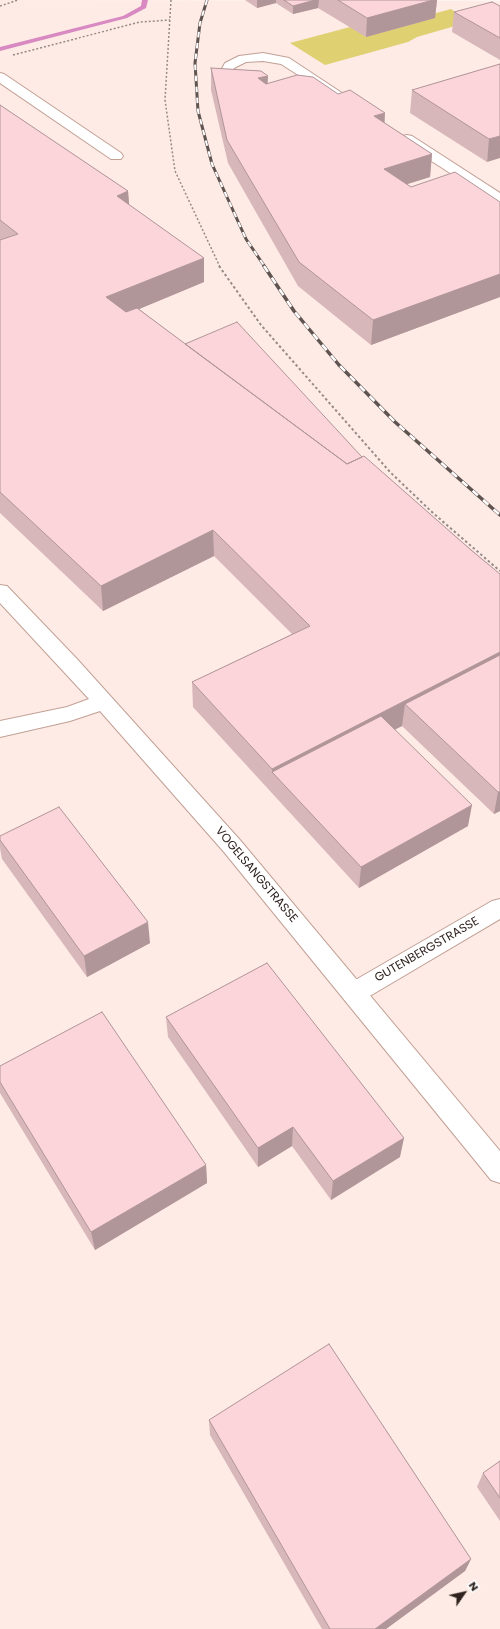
<!DOCTYPE html>
<html>
<head>
<meta charset="utf-8">
<style>
  body { margin:0 }
  #map { position:relative; width:500px; height:1629px; overflow:hidden; background:#fdf5f3; font-family:Poppins,sans-serif }
  canvas { display:block }
  .north { position:absolute; left:444px; top:1573px; width:40px; height:40px; -webkit-text-stroke:3px #fff; paint-order:stroke; rotate:56deg; font-size:11px; font-weight:700; line-height:16px; text-align:center; color:#2f221e }
  .north::after { content:''; display:block; margin:auto; width:14px; height:18px; background:#2f221e; clip-path:polygon(50% 0,100% 100%,50% 72%,0 100%) }
</style>
</head>
<body>
<div id="map">
<canvas width="500" height="1629"></canvas>
<div class="north">N</div>
</div>
<script>
const g = document.querySelector('canvas').getContext('2d');
g.lineJoin = 'round';
function fillPath(path, color) { g.fillStyle = color; g.fill(path, 'evenodd'); }
const poly = rows => new Path2D(rows.map(r => 'M' + r).join(''));
function stroke(path, color, width, dash) { g.strokeStyle = color; g.lineWidth = width; g.lineCap = dash ? 'butt' : 'round'; g.setLineDash(dash || []); g.stroke(path); }
function drawText(font, color, halo, rows, align = 'center') {
  g.font = font + ' Poppins,sans-serif'; g.lineWidth = 3; g.setLineDash([]); g.textBaseline = 'middle'; g.strokeStyle = halo; g.fillStyle = color; for (const [text, x, y, turn = 0] of rows) {
    g.save(); g.translate(x, y); g.rotate((+turn || 0) * Math.PI / 180); g.textAlign = isNaN(turn) ? turn : align; if (halo) g.strokeText(text, 0, 0); g.fillText(text, 0, 0); g.restore();
  }
}
const built = poly([
  [0,0,500,1,500,1629,0,1629]
]);
const green = poly([
  [451,9,458,14,455,26,417,37,408,42,325,65,290,43,350,27,429,15]
]);
const stream = poly([
  [142,0,148,0,146,8,127,18,0,51,0,47,123,16,141,6,142,0]
]);
const pathFar1 = poly([
  [171,0,165,100,175,171,220,267],
  [0,6,18,0],
  [13,55,140,22,170,20]
]);
const path = poly([
  [219,266,261,325,390,472,433,513,500,571]
]);
const lane = poly([
  [0,73,4,74,121,153,123,156,121,159,111,159,0,83,0,73],
  [500,899,500,919,363,1000,354,1003,345,1000,342,993,345,986,492,901,500,899]
]);
const street = poly([
  [263,53,289,58,342,93,336,97,331,96,281,64,263,61,246,62,234,68,231,74,237,80,250,84,251,87,250,90,245,91,229,86,219,74,225,63,239,56,263,53],
  [407,135,412,136,500,193,500,203,495,202,402,142,400,139,402,136,407,135],
  [0,585,7,586,77,659,240,840,500,1151,500,1183,491,1180,224,852,100,711,70,721,0,737,0,721,67,707,89,699,0,603,0,585]
]);
const railFar1 = poly([
  [207,0,200,23,195,63,198,111,212,164,246,239,265,267]
]);
const rail = poly([
  [264,266,294,311,339,365,395,422,500,515]
]);
const wall = poly([
  [245,0,437,0,435,18,366,37,318,8,293,14,276,3,257,8],
  [500,6,500,60,452,32,454,12],
  [500,64,487,162,410,113,412,90],
  [211,68,267,83,338,94,385,123,432,154,430,177,407,184,411,187,500,202,500,297,371,345,298,286,228,163,211,90],
  [0,105,128,191,129,205,204,282,139,309,185,344,362,457,500,574,500,811,494,814,402,726,395,729,468,826,359,888,193,707,192,682,292,634,214,556,103,611,0,513],
  [0,836,150,943,87,977,2,859,0,848],
  [166,1017,400,1157,331,1200,292,1146,258,1167,168,1037],
  [0,1066,206,1165,207,1183,95,1250,0,1093],
  [209,1420,471,1559,465,1571,386,1629,322,1629,210,1435],
  [500,1461,500,1521,477,1487,483,1473]
]);
const shadedWall = poly([
  [257,0,276,0,276,3,257,8],
  [315,0,319,0,318,8,293,14,293,6],
  [433,0,437,0,435,18,366,37,367,18],
  [268,76,267,98,258,78],
  [385,113,384,136,374,116],
  [500,136,500,158,487,162,489,139],
  [432,154,430,177,382,192,384,169],
  [128,191,130,215,117,196],
  [204,258,204,282,108,322,106,297],
  [500,274,500,297,371,345,373,320],
  [213,530,214,556,103,611,101,586],
  [500,652,500,675,405,704,402,726,286,786,272,772,272,769],
  [498,792,500,792,500,811,494,814],
  [472,805,468,826,359,888,361,867],
  [148,922,150,943,87,977,84,956],
  [293,1127,292,1146,258,1167,258,1148],
  [404,1138,400,1157,331,1200,333,1181],
  [206,1165,207,1183,95,1250,91,1232],
  [471,1559,465,1571,386,1629,375,1629]
]);
const building = poly([
  [284,0,315,0,293,6,284,0],
  [338,0,433,0,367,18,338,0],
  [492,2,500,6,500,38,454,12,492,2],
  [500,64,500,136,489,139,412,90,500,64],
  [211,68,261,71,268,76,258,78,266,84,297,75,313,77,338,94,350,90,385,113,374,116,432,154,384,169,411,187,455,172,500,202,500,274,373,320,299,262,227,140,211,68],
  [0,105,128,191,117,196,204,258,106,297,126,312,137,308,347,464,364,456,471,550,500,574,500,652,272,769,192,682,310,626,213,530,101,586,0,492,0,240,18,234,0,220,0,105],
  [237,322,362,457,347,464,185,344,237,322],
  [500,655,500,792,498,792,405,704,500,655],
  [381,716,472,805,361,867,272,772,381,716],
  [59,807,148,922,84,956,0,840,0,836,59,807],
  [267,963,404,1138,333,1181,293,1127,258,1148,166,1017,267,963],
  [102,1012,206,1165,91,1232,0,1082,0,1066,102,1012],
  [329,1344,471,1559,375,1629,330,1629,209,1420,329,1344],
  [500,1461,500,1498,483,1473,500,1461]
]);
const streetNames = [
  ["VOGELSANGSTRASSE",256,875,50],
  ["GUTENBERGSTRASSE",427,950,-30]
];
fillPath(built, '#feebe5');
fillPath(green, '#dfd072');
fillPath(stream, '#d889c1');
stroke(lane, '#c2a095', 2);
stroke(street, '#c2a095', 2);
stroke(pathFar1, '#958a87', 1.5, [2, 2]);
stroke(path, '#958a87', 2, [2.5, 2.5]);
fillPath(lane, '#fff');
fillPath(street, '#fff');
stroke(railFar1, '#605451', 3);
stroke(rail, '#605451', 3.5);
stroke(railFar1, '#fff', 2, [5.5]);
stroke(rail, '#fff', 2.5, [7]);
fillPath(wall, '#d8b7bb');
fillPath(shadedWall, '#b09599');
fillPath(building, '#fbd5da');
stroke(building, '#b09599', 1);
drawText('12px', '#2f221e', '#fff', streetNames);
</script>
</body>
</html>
